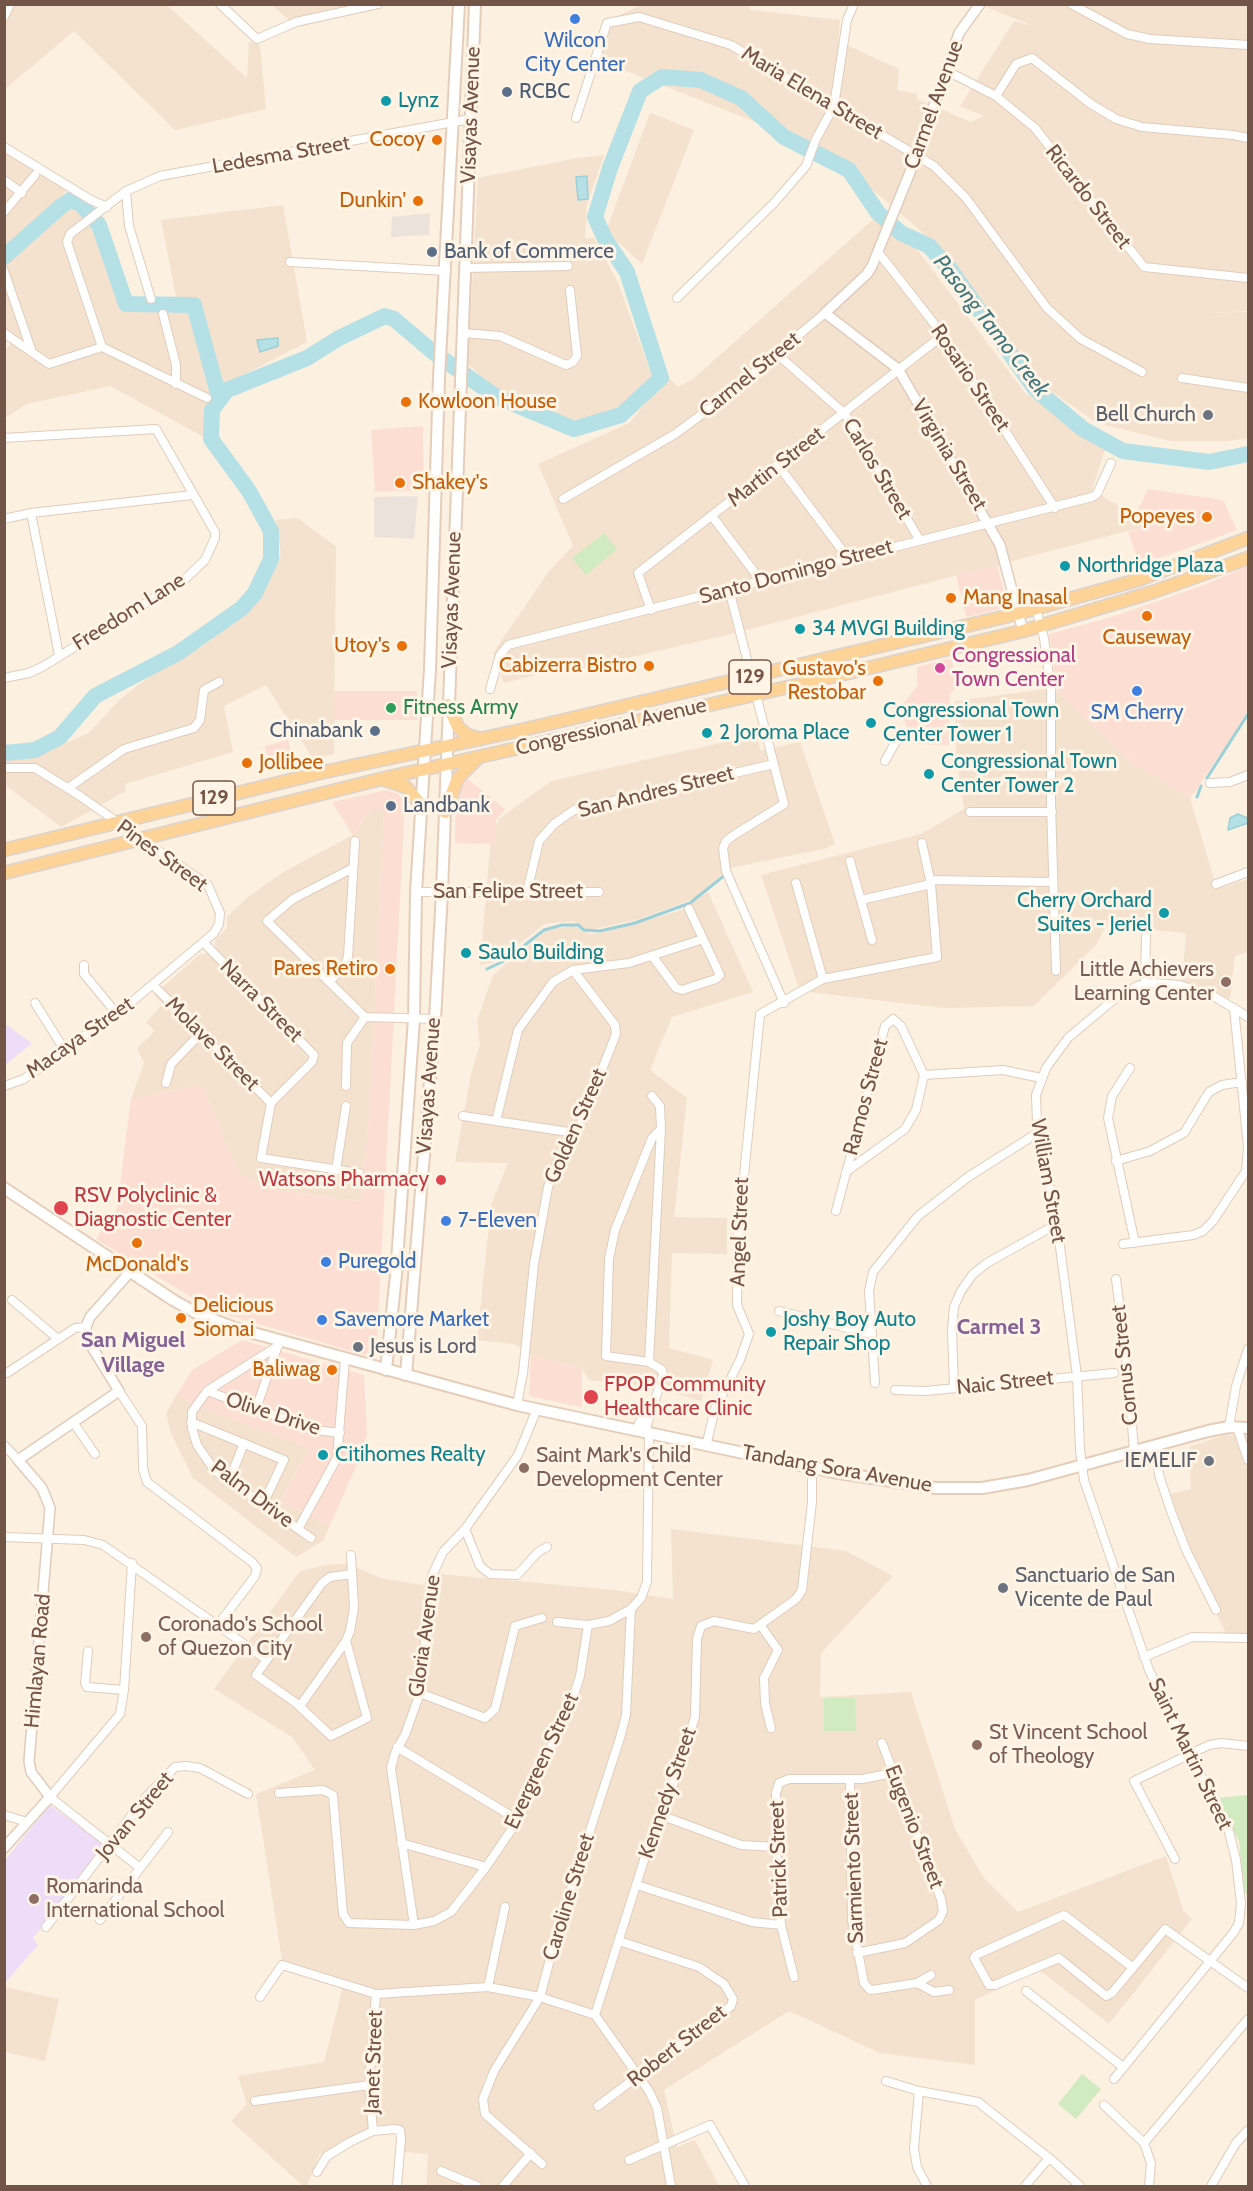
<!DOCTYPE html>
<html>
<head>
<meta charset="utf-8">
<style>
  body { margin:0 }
  #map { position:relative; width:1253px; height:2191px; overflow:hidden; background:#fcf0e0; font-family:Cabin,sans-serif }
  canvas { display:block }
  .frame { position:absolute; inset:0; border:6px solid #735547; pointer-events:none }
</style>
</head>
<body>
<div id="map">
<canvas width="1253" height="2191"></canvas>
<div class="frame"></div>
</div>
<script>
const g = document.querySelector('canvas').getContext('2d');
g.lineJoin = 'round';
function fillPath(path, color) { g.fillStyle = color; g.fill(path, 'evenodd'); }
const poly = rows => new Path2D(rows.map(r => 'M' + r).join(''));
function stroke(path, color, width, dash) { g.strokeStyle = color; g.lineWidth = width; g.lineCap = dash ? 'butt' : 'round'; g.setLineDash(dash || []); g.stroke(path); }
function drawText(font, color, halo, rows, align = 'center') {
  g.font = font + ' Cabin,sans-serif'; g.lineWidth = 6; g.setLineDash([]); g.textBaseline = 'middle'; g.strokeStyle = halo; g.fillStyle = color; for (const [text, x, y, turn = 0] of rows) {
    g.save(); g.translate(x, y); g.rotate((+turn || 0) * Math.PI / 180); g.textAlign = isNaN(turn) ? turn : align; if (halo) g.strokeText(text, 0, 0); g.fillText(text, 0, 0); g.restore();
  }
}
const residential = poly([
  [4,5,167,5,247,78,249,42,260,45,266,109,175,130,74,31,5,89],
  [272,5,354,5,289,20],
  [641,5,742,5,750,7,750,10,840,20,838,41,899,69,897,90,918,94,917,99,971,122,984,116,960,106,1014,21,1033,26,981,5,1248,5,1248,311,1201,313,1248,312,1248,438,1228,441,1171,441,1097,423,1038,382,922,232,826,150,596,59,609,20],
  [650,113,694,130,642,264,606,231],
  [4,150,67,190,48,213,5,251],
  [604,155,587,205,585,238,594,238,618,283,652,376,631,400,613,410,571,421,500,394,468,364,478,178,578,158],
  [68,203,80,205,97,226,125,307,193,307,215,390,204,437,110,386,27,404,5,418,5,350,12,342,5,336,5,259],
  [283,205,307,342,220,387,195,304,178,306,161,220],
  [878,215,910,240,1025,393,1106,446,1092,490,1151,525,731,634,555,675,554,670,504,683,493,653,549,571,573,546,538,464,629,423,668,377,678,387,694,378],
  [297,518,336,546,334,754,313,759,266,685,224,706,233,752,125,784,126,791,61,827,5,785,5,758,35,756,89,733,118,701,151,675,204,645,240,618,281,554,276,520],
  [1046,689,1057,691,1134,764,1190,798,1217,889,1248,879,1248,952,1235,956,1230,999,1182,982,1186,933,1106,926,1096,945,1034,1006,944,1008,800,991,761,875,921,834,964,809,956,755,955,701],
  [756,735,761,751,800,742,835,844,824,849,729,868,695,898,640,919,589,930,572,921,545,924,495,962,480,965,491,837,499,819,551,781],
  [371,809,384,809,370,1104,361,1201,267,1189,238,1172,202,1085,131,1099,144,1063,137,1048,155,1031,146,1022,163,1004,154,995,200,954,206,954,215,947,215,940,227,928,227,917,249,896,285,871,353,835],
  [708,892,753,992,672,1017,650,1070,687,1098,674,1217,727,1218,727,1254,672,1253,669,1348,713,1360,701,1401,652,1387,589,1380,582,1368,531,1355,514,1344,477,1340,491,1205,508,1163,455,1162,471,1074,480,1044,477,1021,493,975,548,929,574,926,589,934,604,932,679,911],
  [177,1394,190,1403,309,1448,281,1500,329,1527,323,1541,296,1557,193,1478,171,1433,166,1414],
  [1225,1435,1248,1436,1248,1638,1227,1635,1191,1564,1162,1496,1191,1489,1189,1447],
  [671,1529,846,1551,893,1576,821,1653,820,1697,911,1692,955,1829,984,1878,1018,1912,1166,1856,1183,1910,1192,1919,1109,2024,1039,1970,975,2000,975,2065,880,2053,789,2011,664,2090,677,2147,695,2140,719,2186,426,2186,428,2154,404,2152,405,2127,377,2127,319,2155,307,2186,303,2186,231,2121,247,2104,238,2076,324,2062,345,1979,282,1960,256,1794,315,1770,292,1737,214,1689,300,1571,331,1564,347,1564,384,1579,422,1585,437,1585,439,1574,615,1590,673,1599],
  [5,1987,59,1999,45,2061,5,2052]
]);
const commercial = poly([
  [423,426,424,490,375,492,371,430],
  [1148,489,1223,500,1237,530,1140,565,1128,532,1150,525,1135,516],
  [997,565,1008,607,966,617,956,575],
  [1248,566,1248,708,1237,731,1190,798,1134,764,1057,691,1049,634,1112,617,1204,585],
  [951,658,958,685,950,694,949,745,913,744,903,716,904,703,917,686,917,667],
  [333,691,417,691,417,720,334,720],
  [288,740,295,767,271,772,265,746],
  [464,776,505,809,496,820,494,844,455,843,456,790],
  [387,790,398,794,405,802,377,1340,372,1357,214,1311,96,1239,117,1208,131,1099,202,1085,238,1172,267,1189,361,1201,370,1104,384,810,371,809,353,835,332,802],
  [242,1340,364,1375,367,1435,358,1462,329,1527,281,1500,309,1448,190,1403,177,1394,192,1370],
  [531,1355,582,1368,582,1407,529,1396]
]);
const industrial = poly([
  [430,213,429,235,391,237,392,217],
  [418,496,414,539,374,537,374,497]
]);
const education = poly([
  [5,1024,32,1043,5,1065],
  [50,1805,106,1846,33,1938,38,1945,5,1983,5,1860]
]);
const green = poly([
  [604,533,617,549,586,575,572,558],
  [824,1698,855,1698,856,1731,824,1731],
  [1248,1795,1248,1894,1244,1893,1239,1841,1217,1798],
  [1082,2074,1101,2089,1076,2119,1058,2104]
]);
const water = poly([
  [587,176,588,199,578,200,576,177,587,176],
  [278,338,278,346,260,352,257,340,278,338],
  [1238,814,1247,818,1248,823,1228,830,1230,818,1238,814]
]);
const stream = poly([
  [1207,778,1248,714],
  [1197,797,1201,786],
  [487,969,506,960,544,930,562,925,578,925,584,930,600,931,635,923,690,903,725,875]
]);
const river = poly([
  [4,257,60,207,70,200,80,203,99,225,126,304,194,305,219,397],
  [4,753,35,750,60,737,95,696,178,653,242,608,255,593,271,559,271,531,249,491,211,439,212,410,227,390,307,358,339,338,385,316,394,319,433,352,495,396,574,429,621,415,661,378,627,272,605,239,595,217,610,168,640,91,662,77,701,80,741,98,784,137,849,170,878,213,901,233,929,246,950,269,1035,389,1083,429,1123,451,1209,462,1248,454]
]);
const minor = poly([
  [220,4,257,39,296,22,378,4],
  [1071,4,1127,34,1150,39,1248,45],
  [4,17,10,4],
  [945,70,996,96,1035,128,1144,267,1248,278],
  [996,96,1016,64,1032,58,1091,104,1116,119,1142,127,1233,135,1248,138],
  [576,118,607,23,639,17,731,45,934,166,966,198,1047,308,1081,339,1142,372],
  [4,147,91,200,107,207],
  [4,180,22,193],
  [126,191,129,226,151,299],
  [4,212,35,175],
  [878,252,943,335,1055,508],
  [290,262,446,271],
  [465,268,568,266],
  [4,271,32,352],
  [677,298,774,203,806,166,816,139,834,106,847,20,854,4],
  [163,314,176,365,176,384],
  [4,333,49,364,102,347,207,398],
  [463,333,500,336,566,365,573,362,577,356,570,290],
  [102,347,67,242,70,234,126,191,160,176,470,119],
  [777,354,845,414,919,539],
  [1182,378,1248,388],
  [4,438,156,429,215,532,215,538,205,560,185,579,42,667,29,673,4,678],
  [778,465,848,558],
  [563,499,675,434,720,401,825,313],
  [31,513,59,655],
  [712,516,761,581],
  [4,519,31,513,192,495],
  [729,589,784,804,734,835,726,841,723,848,726,871,784,1003],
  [1036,609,1044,638,1051,691,1051,803,1056,971],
  [651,610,638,573,943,335],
  [490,689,500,655,508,645,1092,497,1097,494,1111,463],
  [885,761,900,734],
  [4,768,35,768,77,794,208,885,220,913,219,924,214,933,134,1000,24,1079,4,1086],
  [1210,783,1230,782,1248,775],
  [68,788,124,749,194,728,200,720,204,690,219,682],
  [970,812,1052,812],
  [850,861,872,940],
  [353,868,293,899,267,921,365,1017,435,1019],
  [930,880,1053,882],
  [796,883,823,979],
  [1216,884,1248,872],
  [416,892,599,892],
  [527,892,539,841,554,824,574,810,774,764],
  [861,900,931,884],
  [204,943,314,1055,312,1062,271,1103,261,1158,359,1173],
  [653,957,676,988,682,990,716,979,720,975,689,909],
  [84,965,84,974,117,1014],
  [329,982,344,967,348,957,355,841],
  [1145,984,1146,934],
  [153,985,271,1103],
  [35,1003,64,1049],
  [1130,1068,1112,1096,1108,1118,1135,1243],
  [924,1075,1003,1070,1041,1078],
  [166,1083,171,1064,201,1033],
  [346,1086,347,1043,365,1017],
  [463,1116,575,1133],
  [496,1121,518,1030,553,982,573,970,629,963,703,939],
  [1116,1161,1150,1151,1184,1133,1209,1092,1222,1085,1242,1082],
  [336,1170,346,1106],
  [836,1211,885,1026,893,1019,901,1026,924,1075,916,1110,905,1129,846,1172],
  [1123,1244,1193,1235,1203,1231,1213,1221,1246,1171,1248,1147,1234,1008],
  [1116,1279,1128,1372,1134,1451],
  [12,1300,58,1339],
  [779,1311,872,1334],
  [278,1346,207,1391,192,1412,192,1428,197,1445,215,1471,311,1538],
  [649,1362,661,1129,660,1106,652,1096],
  [7,1373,75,1328,86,1327],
  [875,1383,869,1291,873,1272,918,1216,968,1177,1039,1132],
  [954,1388,952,1329,954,1307,961,1291,973,1274,987,1263,1057,1224],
  [895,1390,925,1391,1114,1373],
  [119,1391,142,1426,143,1469,147,1482,252,1562,257,1568,255,1576,218,1625],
  [207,1391,315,1430,340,1433],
  [517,1405,523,1373,534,1264,548,1187,561,1152,579,1128,616,1034,615,1025,573,970],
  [256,1409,278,1345],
  [73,1422,95,1454],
  [191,1422,284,1460,263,1504],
  [1229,1427,1236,1386,1248,1349],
  [1237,1427,1248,1460],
  [636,1430,643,1415,651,1407],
  [645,1431,663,1375,662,1370,649,1362,606,1356,609,1259,615,1230,652,1138,661,1129],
  [4,1445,18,1460],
  [706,1446,715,1409,740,1360,749,1334,737,1305,738,1236,760,1014,823,979,937,957,931,884,922,843],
  [1155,1446,1159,1475,1172,1514,1186,1550,1216,1610],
  [229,1481,244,1443],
  [298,1529,337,1458,345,1359],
  [465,1529,480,1566,490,1574,517,1575,538,1552,547,1547],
  [4,1537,84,1540,103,1545,267,1660],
  [132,1563,124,1690,120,1714,50,1797,140,1868],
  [557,1622,588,1625,609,1621,631,1609,641,1598,647,1582,649,1432],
  [761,1626,778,1650,764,1678,765,1703,771,1728],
  [346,1641,367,1718,331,1736,296,1703,256,1675,322,1583,330,1577,352,1574],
  [88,1651,85,1683,87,1687,124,1690],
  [1144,1657,1192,1637,1248,1638],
  [420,1693,485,1718,495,1709,515,1626,542,1618],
  [300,1706,346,1641,350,1631,354,1608,351,1555],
  [397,1747,518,1820],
  [850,1779,852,1920,864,1983,870,1990,879,1989,917,1983,931,1975],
  [279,1793,323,1790,333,1795,343,1914,349,1923,414,1925,434,1921,451,1912,486,1867,518,1820,573,1698,580,1676,588,1625],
  [4,1815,27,1822],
  [663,1816,741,1845,776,1847],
  [401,1843,486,1867],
  [1175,1859,1134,1781,1209,1745,1221,1743,1248,1746],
  [637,1885,752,1922,781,1925],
  [100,1920,168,1832],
  [414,1925,391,1768,395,1753,405,1735,420,1693,431,1578,443,1552,465,1529,518,1455,537,1409],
  [46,1927,144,1799,175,1767,186,1766,200,1768,248,1794],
  [857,1953,905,1943,939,1920,943,1911,941,1899,882,1743],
  [1132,1967,1064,1915,976,1955,974,1958,989,1985,995,1985,1059,1958,1106,1996,1112,1993,1165,1929,1248,1988],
  [794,1977,781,1925,776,1847,776,1793,779,1783,789,1779,862,1779,893,1773],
  [917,1983,934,1992,949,1990],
  [488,1987,505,1907],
  [1026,1991,1123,2067],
  [260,1997,282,1965,376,1994,488,1987,540,1997,595,2015,649,2091,657,2108,671,2186],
  [595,2015,651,1838,663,1816,695,1717,697,1639,701,1626,714,1621,754,1629,796,1599,802,1590,812,1502,812,1467],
  [1114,2079,1234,1932,1239,1923,1241,1903,1236,1860,1229,1832,1149,1670,1084,1480,1080,1450,1077,1376,1057,1224,1037,1123,1036,1095,1046,1068,1068,1038,1112,1001,1137,986,1153,983,1180,985,1215,997,1248,1017],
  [886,2081,919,2091,978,2102,1054,2162,1080,2186],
  [919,2091,914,2149,917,2167,927,2186],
  [255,2101,369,2085],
  [1104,2105,1144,2143,1151,2163,1149,2186],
  [598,2106,731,2006,733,1999,724,1984,699,1967,619,1941],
  [373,2131,369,2085,376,1994],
  [1144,2143,1248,2019],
  [629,2160,710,2125,745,2186],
  [542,2164,485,2114,483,2099,494,2071,540,1997,558,1929,620,1738,626,1715,631,1609],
  [441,2171,477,2186],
  [317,2172,327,2156,350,2142,373,2131,395,2129,400,2130,401,2139,397,2186],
  [503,2186,531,2153],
  [1025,2186,1049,2158],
  [1211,2186,1236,2143,1248,2130]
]);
const tertiary = poly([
  [980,4,959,33,917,155,872,266,867,274,825,313,898,369,1000,545,1023,631],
  [4,1848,50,1797,31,1772,29,1761,50,1508,42,1488,18,1460,119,1391,87,1339,86,1327,90,1317,130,1272]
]);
const secondary = poly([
  [4,1188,173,1300,198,1314,235,1328,517,1405,833,1472,936,1488,982,1488,1028,1480,1208,1431,1229,1427,1248,1428],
  [386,1370,396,1275,414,1019,416,892,430,669,439,377,459,4],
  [406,1375,435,1019,442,892,475,4]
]);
const primary = poly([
  [448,705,458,727,467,735,480,739],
  [385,780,406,787,422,806],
  [445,812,458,778,478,758],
  [4,850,324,772,522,730,1008,616,1138,580,1248,538],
  [4,873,381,779,806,683,1023,631,1153,592,1248,558]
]);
const markers = [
  [575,19,6,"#3f7fe0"],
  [507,92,6,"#5c6f8a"],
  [386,101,6,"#0f9aa8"],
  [437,140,6,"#e8710a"],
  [418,201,6,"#e8710a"],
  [432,252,6,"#5c6f8a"],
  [406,402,6,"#e8710a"],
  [1208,415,6,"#6b7280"],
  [400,483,6,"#e8710a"],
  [1207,517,6,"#e8710a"],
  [1065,566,6,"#0f9aa8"],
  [951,598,6,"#e8710a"],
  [1147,616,6,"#e8710a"],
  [800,629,6,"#0f9aa8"],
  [402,646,6,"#e8710a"],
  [649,666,6,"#e8710a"],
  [940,668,6,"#d1479c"],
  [878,681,6,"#e8710a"],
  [1137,691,6,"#3f7fe0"],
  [391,708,6,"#2e9e5b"],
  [871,723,6,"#0f9aa8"],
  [375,731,6,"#5c6f8a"],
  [707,733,6,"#0f9aa8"],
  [247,763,6,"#e8710a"],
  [929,774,6,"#0f9aa8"],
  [391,806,6,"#5c6f8a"],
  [1164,913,6,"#0f9aa8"],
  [466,953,6,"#0f9aa8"],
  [390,969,6,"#e8710a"],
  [1226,982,6,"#8d6e63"],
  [441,1180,6,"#e0444e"],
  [61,1208,8,"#e0444e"],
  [446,1221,6,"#3f7fe0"],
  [137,1243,6,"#e8710a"],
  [326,1262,6,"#3f7fe0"],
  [181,1318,6,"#e8710a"],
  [322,1320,6,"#3f7fe0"],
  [771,1332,6,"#0f9aa8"],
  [358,1347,6,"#6b7280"],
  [332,1370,6,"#e8710a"],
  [591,1397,8,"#e0444e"],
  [323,1455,6,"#0f9aa8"],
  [1209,1461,6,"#6b7280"],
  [524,1468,6,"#8d6e63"],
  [1003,1588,6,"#6b7280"],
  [146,1637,6,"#8d6e63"],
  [977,1745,6,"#8d6e63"],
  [34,1899,6,"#8d6e63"]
];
const shields = [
  [750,677,42],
  [214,798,42]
];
const shieldNames = [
  ["129",750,677],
  ["129",214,798]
];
const shopNames = [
  ["Wilcon",575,41,"center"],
  ["City Center",575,65,"center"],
  ["SM Cherry",1137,713,"center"],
  ["7-Eleven",458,1221],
  ["Puregold",338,1262],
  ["Savemore Market",334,1320]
];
const serviceNames = [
  ["RCBC",519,92],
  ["Bank of Commerce",444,252],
  ["Chinabank",363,731,"right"],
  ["Landbank",403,806]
];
const streetNames = [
  ["Maria Elena Street",812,93,31],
  ["Carmel Avenue",934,105,-70],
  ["Visayas Avenue",471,115,-88],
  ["Ledesma Street",281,155,-10],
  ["Ricardo Street",1088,197,52],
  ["Carmel Street",750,375,-39],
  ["Rosario Street",970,378,56],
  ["Virginia Street",949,455,59],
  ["Martin Street",776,467,-38],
  ["Carlos Street",877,469,59],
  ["Santo Domingo Street",796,572,-15],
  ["Visayas Avenue",452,600,-88],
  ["Freedom Lane",129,612,-32],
  ["Congressional Avenue",611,727,-13],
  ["San Andres Street",656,792,-14],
  ["Pines Street",162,856,36],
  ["San Felipe Street",508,892],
  ["Narra Street",261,1001,45],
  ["Macaya Street",80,1038,-35],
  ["Molave Street",212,1044,45],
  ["Visayas Avenue",429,1086,-86],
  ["Ramos Street",866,1097,-75],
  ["Golden Street",576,1126,-66],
  ["William Street",1048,1181,80],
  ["Angel Street",740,1232,-88],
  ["Cornus Street",1125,1365,-96],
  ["Naic Street",1005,1383,-6],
  ["Olive Drive",273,1414,18],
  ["Tandang Sora Avenue",837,1469,10],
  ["Palm Drive",252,1494,37],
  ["Gloria Avenue",425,1636,-82],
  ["Himlayan Road",38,1661,-85],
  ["Saint Martin Street",1190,1754,64],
  ["Evergreen Street",542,1761,-65],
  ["Kennedy Street",668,1793,-71],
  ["Jovan Street",135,1816,-50],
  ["Eugenio Street",914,1827,69],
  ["Patrick Street",779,1859,-92],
  ["Sarmiento Street",854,1868,-92],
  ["Caroline Street",569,1897,-73],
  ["Robert Street",677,2046,-38],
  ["Janet Street",374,2062,-88]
];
const cultureNames = [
  ["Lynz",398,101],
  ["Northridge Plaza",1077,566],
  ["34 MVGI Building",812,629],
  ["Congressional Town",883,711],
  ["Center Tower 1",883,735],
  ["2 Joroma Place",719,733],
  ["Congressional Town",941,762],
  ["Center Tower 2",941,786],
  ["Cherry Orchard",1152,901,"right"],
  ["Suites - Jeriel",1152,925,"right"],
  ["Saulo Building",478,953],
  ["Joshy Boy Auto",783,1320],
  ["Repair Shop",783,1344],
  ["Citihomes Realty",335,1455]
];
const foodNames = [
  ["Cocoy",425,140],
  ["Dunkin'",406,201],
  ["Kowloon House",418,402,"left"],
  ["Shakey's",412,483,"left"],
  ["Popeyes",1195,517],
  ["Mang Inasal",963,598,"left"],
  ["Causeway",1147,638,"center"],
  ["Utoy's",390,646],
  ["Cabizerra Bistro",637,666],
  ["Gustavo's",866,669],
  ["Restobar",866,693],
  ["Jollibee",259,763,"left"],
  ["Pares Retiro",378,969],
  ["McDonald's",137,1265,"center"],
  ["Delicious",193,1306,"left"],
  ["Siomai",193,1330,"left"],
  ["Baliwag",320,1370]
];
const worshipNames = [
  ["Bell Church",1196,415],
  ["Jesus is Lord",370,1347,"left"],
  ["IEMELIF",1197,1461],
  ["Sanctuario de San",1015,1576,"left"],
  ["Vicente de Paul",1015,1600,"left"]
];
const hotelNames = [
  ["Congressional",952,656],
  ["Town Center",952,680]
];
const leisureNames = [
  ["Fitness Army",403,708]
];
const educationNames = [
  ["Little Achievers",1214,970,"right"],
  ["Learning Center",1214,994,"right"],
  ["Saint Mark's Child",536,1456],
  ["Development Center",536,1480],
  ["Coronado's School",158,1625],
  ["of Quezon City",158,1649],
  ["St Vincent School",989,1733],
  ["of Theology",989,1757],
  ["Romarinda",46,1887],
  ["International School",46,1911]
];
const healthNames = [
  ["Watsons Pharmacy",429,1180,"right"],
  ["RSV Polyclinic &",74,1196],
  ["Diagnostic Center",74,1220],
  ["FPOP Community",604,1385],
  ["Healthcare Clinic",604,1409]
];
const waterNames = [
  ["Pasong Tamo Creek",991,326,52]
];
const neighbourhoodNames = [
  ["Carmel 3",999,1328],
  ["San Miguel",133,1341],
  ["Village",133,1366]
];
fillPath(residential, '#f4e2ce');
fillPath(commercial, '#fdded3');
fillPath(industrial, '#ebe2dc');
fillPath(education, '#edddf8');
fillPath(green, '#d2eabf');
fillPath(water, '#b5e0e6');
stroke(water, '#9bd0d8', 1.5);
stroke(stream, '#9bd0d8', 3);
stroke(river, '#b5e0e6', 16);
stroke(minor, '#e0ccbc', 10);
stroke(tertiary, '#e0ccbc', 12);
stroke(secondary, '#e6cdba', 14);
stroke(primary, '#dbd3cf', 15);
stroke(minor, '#fff', 8);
stroke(tertiary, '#fff', 9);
stroke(secondary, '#fff', 10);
stroke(primary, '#fdd397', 12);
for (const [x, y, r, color] of markers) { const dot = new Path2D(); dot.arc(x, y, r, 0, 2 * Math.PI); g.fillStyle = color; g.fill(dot); stroke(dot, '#fff4e6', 2); }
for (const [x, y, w] of shields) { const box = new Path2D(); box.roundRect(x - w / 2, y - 17, w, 34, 4.5); g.fillStyle = '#fff4e6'; g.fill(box); stroke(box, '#735547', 1.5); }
drawText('bold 20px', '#735547', null, shieldNames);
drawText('21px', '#366cbe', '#fff4e6', shopNames, 'left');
drawText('21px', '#4e5e75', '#fff4e6', serviceNames, 'left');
drawText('21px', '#735547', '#fff4e6', streetNames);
drawText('21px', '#0d838f', '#fff4e6', cultureNames, 'left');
drawText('21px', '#c56008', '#fff4e6', foodNames, 'right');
drawText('21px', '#5b616d', '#fff4e6', worshipNames, 'right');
drawText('21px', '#b23c85', '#fff4e6', hotelNames, 'left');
drawText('21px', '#27864d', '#fff4e6', leisureNames, 'left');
drawText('21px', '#785e54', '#fff4e6', educationNames, 'left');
drawText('21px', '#be3a42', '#fff4e6', healthNames, 'left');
drawText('italic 22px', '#3e7780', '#fff4e6', waterNames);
drawText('bold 22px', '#836297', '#fff4e6', neighbourhoodNames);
</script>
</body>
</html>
